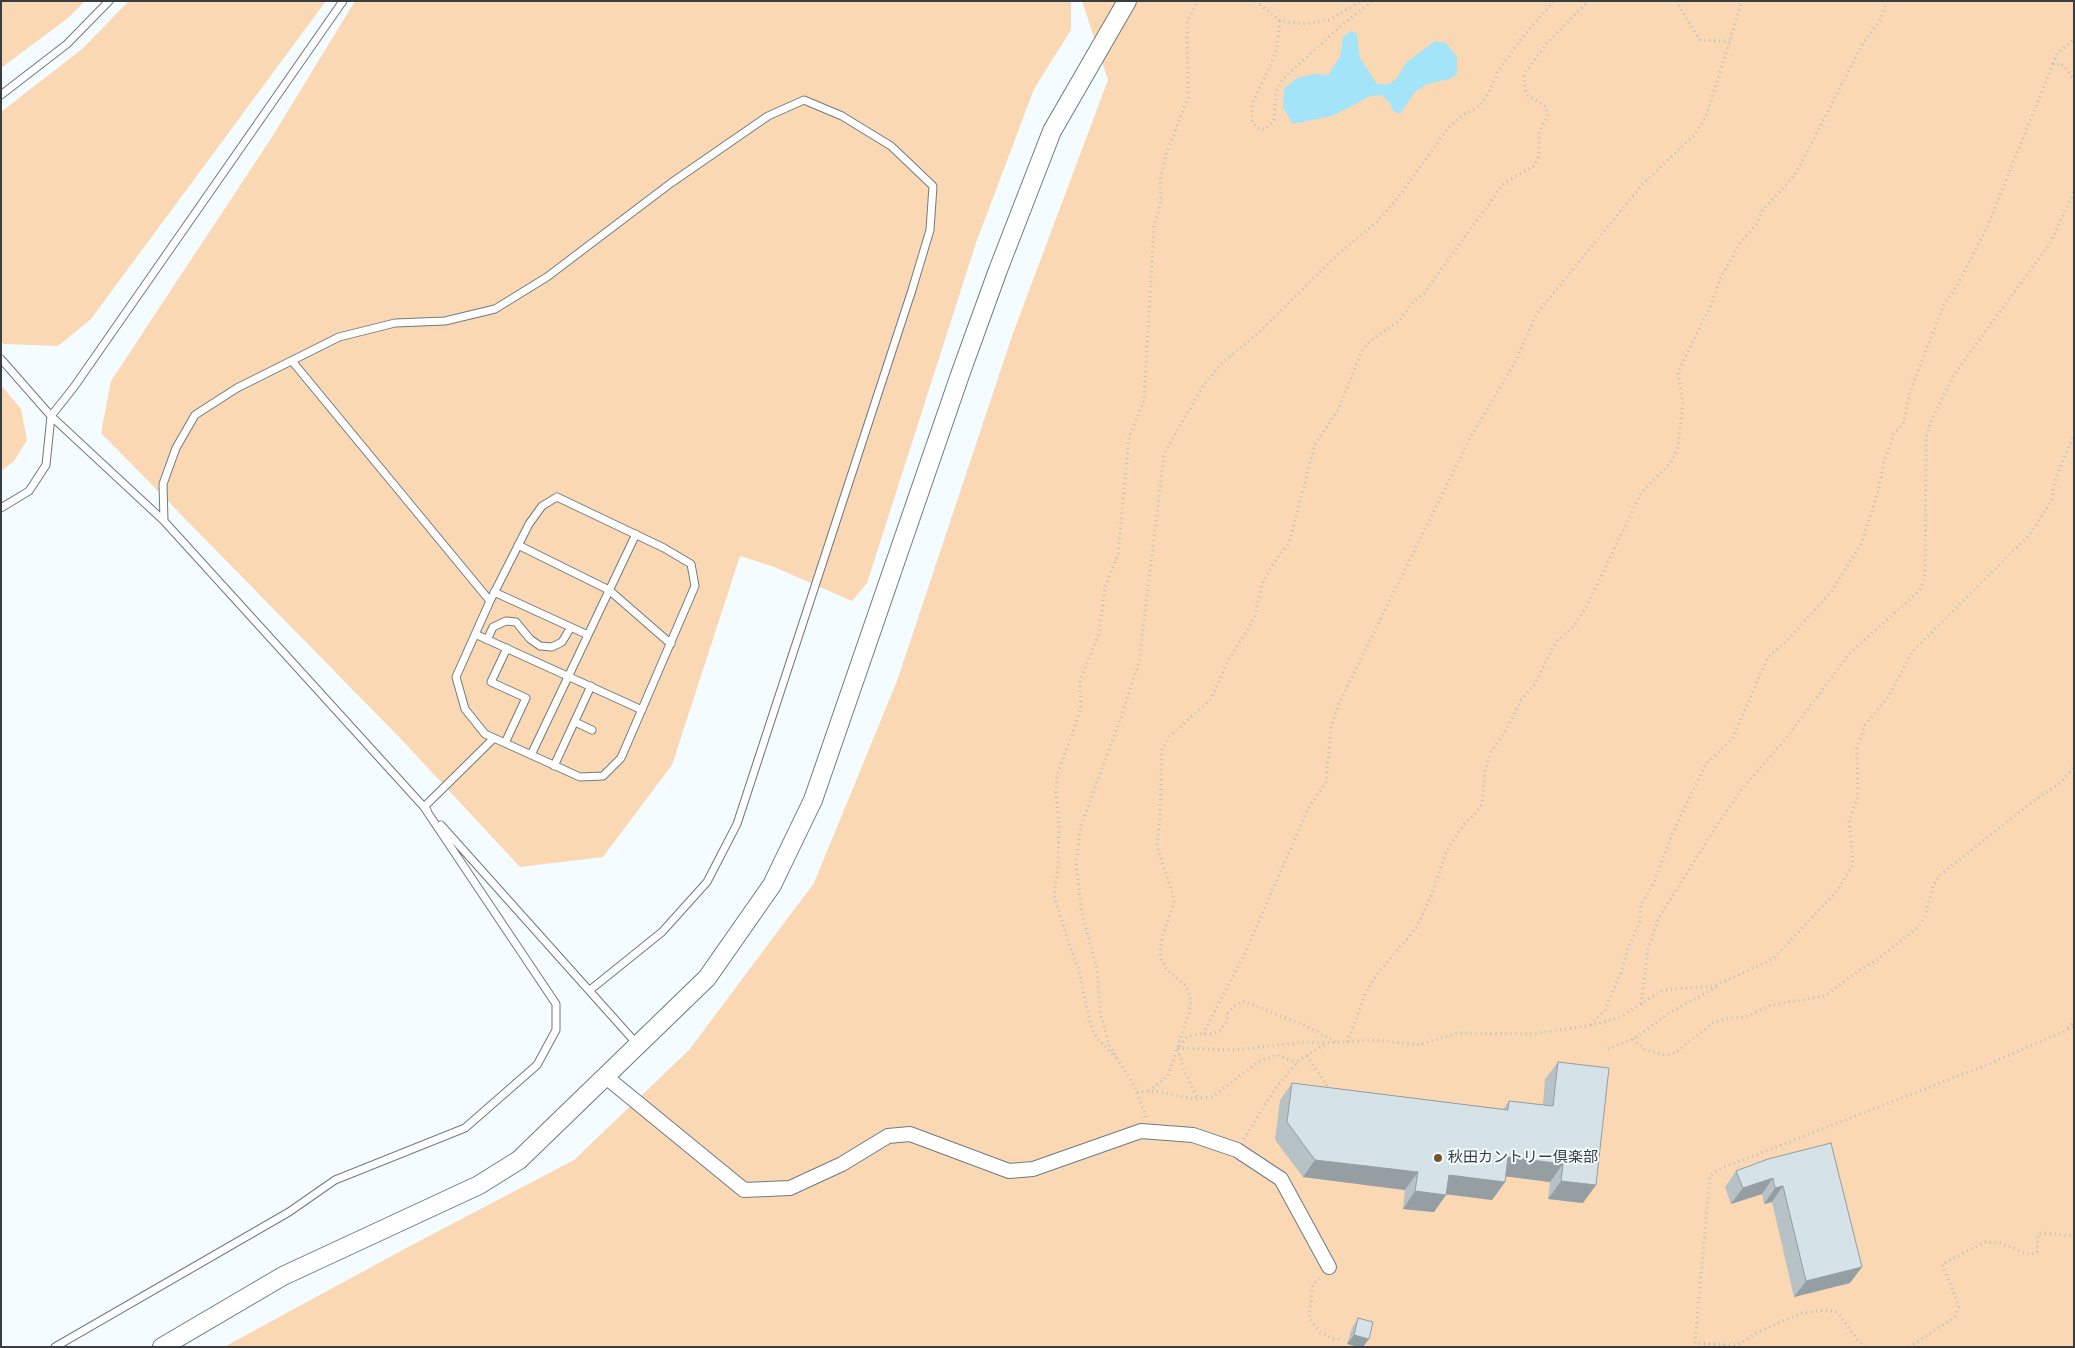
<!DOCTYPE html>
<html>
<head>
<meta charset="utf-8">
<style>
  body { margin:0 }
  #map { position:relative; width:2075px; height:1348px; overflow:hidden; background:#f4fcff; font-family:"Varela Round",sans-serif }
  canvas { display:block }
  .frame { position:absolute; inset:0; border:2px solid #383e3f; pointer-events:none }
</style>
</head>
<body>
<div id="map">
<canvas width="2075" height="1348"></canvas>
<div class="frame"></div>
</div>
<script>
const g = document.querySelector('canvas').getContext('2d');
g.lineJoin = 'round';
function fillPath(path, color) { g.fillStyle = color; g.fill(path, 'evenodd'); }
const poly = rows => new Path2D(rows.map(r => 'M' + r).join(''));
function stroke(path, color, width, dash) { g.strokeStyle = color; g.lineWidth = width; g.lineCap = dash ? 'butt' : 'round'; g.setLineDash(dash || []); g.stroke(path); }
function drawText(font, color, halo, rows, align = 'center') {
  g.font = font + ' "Varela Round","Noto Sans JP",sans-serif'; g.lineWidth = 4; g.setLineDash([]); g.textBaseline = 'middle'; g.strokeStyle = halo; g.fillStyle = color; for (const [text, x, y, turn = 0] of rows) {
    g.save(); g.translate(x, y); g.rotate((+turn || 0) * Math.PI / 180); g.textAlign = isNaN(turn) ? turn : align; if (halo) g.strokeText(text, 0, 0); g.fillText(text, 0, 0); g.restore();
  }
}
const green = poly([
  [1,1,85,1,68,18,1,68],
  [129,1,326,1,91,319,58,346,4,344,1,341,1,112,82,49],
  [355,1,1071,1,1071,30,1034,89,976,243,867,583,852,601,772,566,740,556,672,765,603,857,520,867,401,739,101,433,111,381,272,137],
  [1082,1,2074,1,2074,1347,224,1347,410,1246,574,1160,689,1050,814,883,897,681,1012,336,1108,80],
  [1,385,21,409,27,440,14,461,1,471]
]);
const water = poly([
  [1351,31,1357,34,1360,58,1377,84,1389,84,1396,79,1407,62,1435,41,1446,43,1457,57,1457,74,1450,79,1427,84,1415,92,1400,114,1393,111,1390,103,1381,95,1371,96,1332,116,1293,124,1283,108,1284,89,1297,78,1314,74,1328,75,1340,57,1343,37]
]);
const path = poly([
  [1256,1,1280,21,1303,24,1329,20,1361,1],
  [1676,1,1700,40,1730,41],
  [1280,21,1276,53,1252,104,1252,121,1257,128,1265,129,1274,120,1276,91,1284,78,1343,24,1373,1],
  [2053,64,2057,53,2074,40],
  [1641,1004,1648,949,1659,917,1719,822,1742,789,1788,736,1849,654,1919,591,1925,578,1926,438,1930,423,1955,373,2050,243,2074,192],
  [1591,1025,1605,1010,1623,967,1628,948,1640,922,1641,905,1653,884,1674,830,1706,764,1732,739,1768,657,1787,641,1831,592,1861,544,1879,488,1884,462,1894,434,1903,424,1910,392,1944,304,1957,286,1988,225,2053,64,2062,64,2074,79],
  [2068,1028,2074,1022],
  [1203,1034,1245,953,1308,809,1326,782,1331,728,1338,705,1470,438,1514,364,1537,313,1643,184,1694,135,1706,117,1742,1],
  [1633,1039,1645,1050,1667,1055,1675,1053,1713,1023,1728,1018,1746,1017,1771,1005,1825,996,1858,971,1877,960,1917,928,1925,917,1933,886,1939,876,2028,805,2061,782,2074,767],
  [1347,1042,1366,992,1377,974,1417,927,1431,896,1446,852,1463,825,1476,813,1482,804,1485,771,1491,752,1506,730,1521,700,1535,684,1556,642,1573,627,1586,608,1641,493,1672,461,1678,446,1683,404,1678,372,1710,307,1721,277,1741,242,1757,224,1762,211,1795,175,1862,45,1881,19,1887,1],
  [1180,1046,1187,1037,1198,1034,1213,1034,1220,1030,1227,1022,1228,1013,1235,1006,1243,1001,1306,1026,1336,1042],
  [1178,1048,1233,1050,1304,1042,1327,1043],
  [1178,1049,1183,1068,1198,1099],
  [1608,1049,1635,1038,1669,1013,1718,986],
  [1307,1056,1330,1090],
  [1116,1058,1096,1037,1090,1022,1078,966,1069,944,1054,895,1058,869,1059,826,1056,792,1057,776,1081,708,1080,680,1099,634,1105,587,1118,554,1129,438,1144,400,1154,226,1161,201,1160,181,1166,154,1188,98,1187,22,1198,1],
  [1149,1091,1168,1076,1189,1013,1191,1000,1186,986,1166,969,1160,956,1162,937,1174,903,1173,895,1157,846,1160,818,1162,750,1169,737,1211,699,1229,659,1254,619,1262,584,1273,564,1289,543,1315,444,1338,410,1362,351,1369,342,1400,320,1413,302,1424,293,1504,183,1534,166,1539,156,1539,132,1548,116,1546,107,1528,95,1525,90,1524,74,1547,43,1588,1],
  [1137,1092,1155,1091,1194,1099,1212,1097,1258,1062,1268,1058,1278,1055,1297,1063],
  [1146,1117,1135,1087,1109,1045,1101,1016,1097,969,1082,913,1076,863,1081,826,1121,717,1139,662,1164,454,1203,386,1221,364,1257,334,1336,256,1377,222,1397,199,1448,128,1463,115,1480,106,1491,88,1498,71,1525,34,1554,1],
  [1244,1139,1275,1089,1299,1060,1327,1043,1377,1040,1419,1045,1457,1033,1533,1034,1598,1024,1622,1016,1663,990,1714,986,1773,959,1836,892,1853,865,1849,820,1858,797,1857,748,1865,725,1889,696,1912,652,2030,534,2052,500,2054,483,2074,434],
  [1319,1278,1313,1285,1309,1318,1320,1332,1334,1339,1341,1339],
  [1865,1347,1857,1339,1837,1312,1825,1310,1802,1313,1762,1330,1737,1345,1695,1343,1710,1175,1722,1168,1989,1064,2074,1027],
  [1909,1347,1955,1317,1959,1306,1942,1264,1985,1242,2000,1243,2030,1255,2037,1252,2038,1234,2046,1233,2074,1236]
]);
const service = poly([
  [1,95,67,44,109,1],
  [1,359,51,416,164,521,424,807,556,1004,556,1030,537,1065,465,1128,335,1180,289,1212,55,1347],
  [292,361,490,601],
  [557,497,664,548,691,564,695,586,621,758,603,776,580,777,485,734,465,709,456,677,490,601,529,524,542,506,557,497],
  [1,508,29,491,46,465,51,416,74,387,343,1],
  [164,521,163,484,176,448,195,415,237,388,339,337,395,323,445,321,495,309,547,277,671,183,768,116,804,100,842,116,891,146,933,186,930,230,912,290,737,824,707,882,662,932,590,990],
  [518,545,609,590,671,644],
  [494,592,588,635],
  [475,634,642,710],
  [487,640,493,627,506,621,516,622,530,639,540,646,552,647,562,642,571,627],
  [575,722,592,730],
  [505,743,526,698,491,682,507,648],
  [531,755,636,534],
  [554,766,591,686],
  [427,810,424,807,494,738],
  [441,825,637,1044]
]);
const minor = poly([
  [606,1077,744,1190,790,1188,842,1164,888,1136,910,1134,1009,1171,1033,1169,1141,1131,1193,1135,1237,1150,1281,1179,1329,1267]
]);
const tertiary = poly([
  [162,1347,283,1276,479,1185,519,1160,707,978,772,885,813,800,961,372,998,270,1052,131,1127,1]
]);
const wall = poly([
  [1558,1062,1583,1203,1548,1199,1550,1182,1505,1176,1505,1182,1492,1200,1446,1194,1434,1212,1403,1209,1405,1190,1303,1177,1275,1140,1280,1100,1292,1083,1503,1109,1509,1101,1543,1105,1545,1079],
  [1768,1159,1850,1283,1794,1297,1772,1202,1764,1204,1762,1194,1731,1204,1725,1187,1736,1171],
  [1358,1318,1373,1322,1347,1344,1352,1328]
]);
const shadedWall = poly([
  [1508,1157,1563,1164,1550,1182,1495,1175],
  [1315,1160,1418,1172,1405,1190,1303,1177],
  [1449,1175,1505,1182,1492,1200,1436,1193],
  [1773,1178,1762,1194,1731,1204,1743,1188],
  [1561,1181,1596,1185,1583,1203,1548,1199],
  [1783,1186,1772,1202,1764,1204,1775,1188],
  [1415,1191,1446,1195,1434,1212,1403,1209],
  [1862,1267,1850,1283,1794,1297,1806,1281],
  [1354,1335,1369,1339,1363,1347,1358,1347,1347,1344]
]);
const building = poly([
  [1558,1062,1609,1068,1596,1185,1561,1181,1563,1164,1508,1157,1505,1182,1449,1175,1446,1195,1415,1191,1418,1172,1315,1160,1287,1122,1292,1083,1508,1110,1509,1101,1553,1106,1558,1062],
  [1831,1143,1862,1267,1806,1281,1783,1186,1775,1188,1773,1178,1743,1188,1736,1171,1768,1159,1831,1143],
  [1358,1318,1373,1322,1369,1339,1354,1335,1358,1318]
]);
const markers = [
  [1438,1158,5,"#76542c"]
];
const poiNames = [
  ["秋田カントリー倶楽部",1448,1158]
];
fillPath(green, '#fbd8b4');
fillPath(water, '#a3e4f8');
stroke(service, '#6e7b7f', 9);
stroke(minor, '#6e7b7f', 16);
stroke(tertiary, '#6e7b7f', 20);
stroke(path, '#b9c0c2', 3, [1, 4]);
stroke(service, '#fff', 7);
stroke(minor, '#fff', 14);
stroke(tertiary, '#fff', 18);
fillPath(wall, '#b7c2c7');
fillPath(shadedWall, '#959ea2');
fillPath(building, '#d5e2e7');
stroke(building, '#959ea2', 1);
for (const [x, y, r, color] of markers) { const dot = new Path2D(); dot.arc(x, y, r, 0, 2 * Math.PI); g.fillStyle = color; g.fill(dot); stroke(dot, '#f4fcff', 2); }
drawText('15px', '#383e3f', '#f4fcff', poiNames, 'left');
</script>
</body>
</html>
